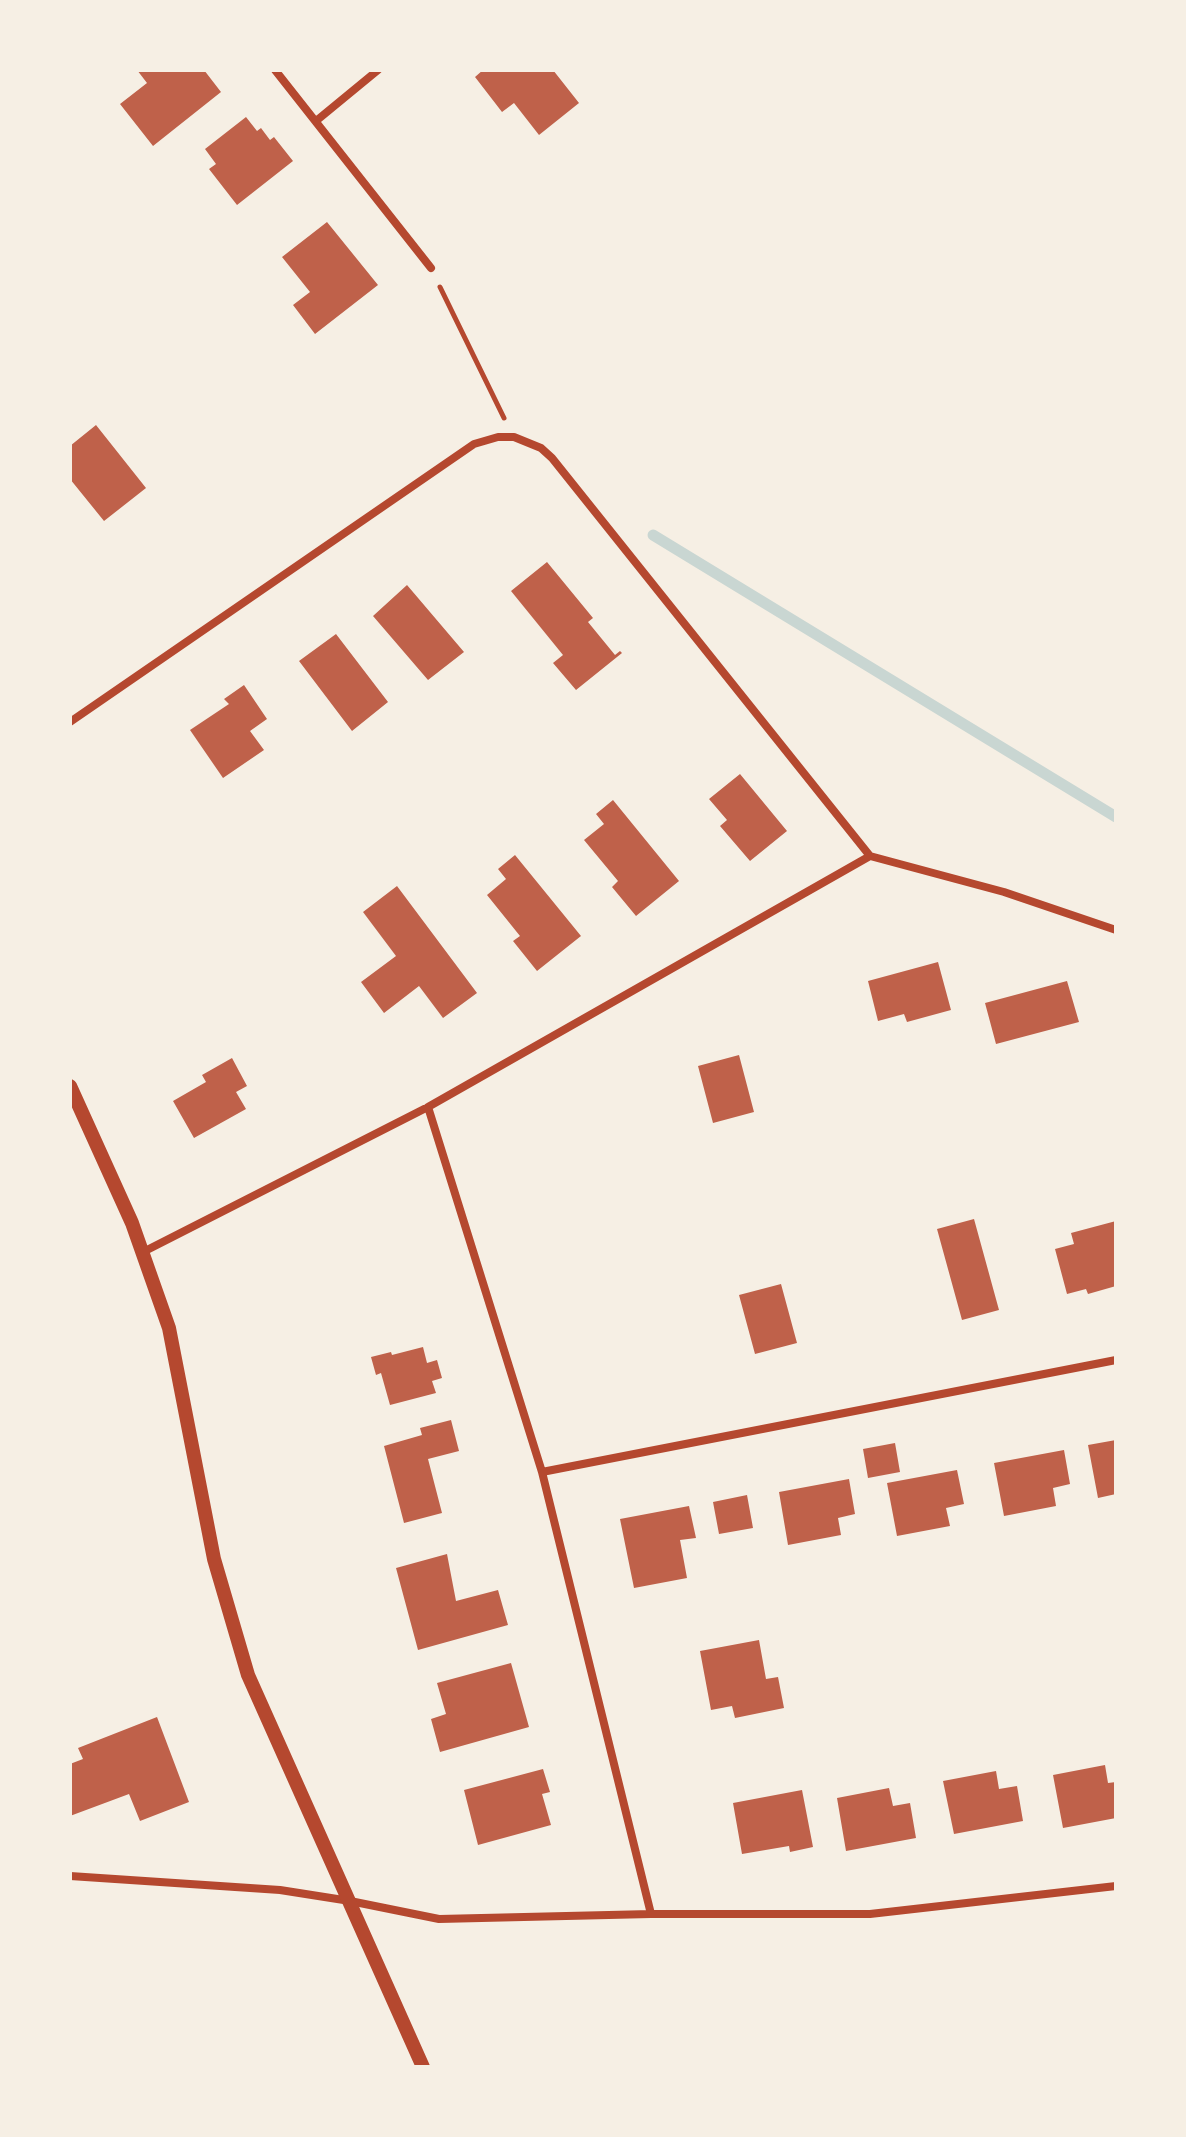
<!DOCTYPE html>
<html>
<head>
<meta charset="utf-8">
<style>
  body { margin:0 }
  #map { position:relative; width:1186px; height:2137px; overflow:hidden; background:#f6efe4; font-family:"DM Sans",sans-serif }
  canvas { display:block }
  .frame { position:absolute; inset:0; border:72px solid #f6efe4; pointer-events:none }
</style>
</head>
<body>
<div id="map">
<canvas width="1186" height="2137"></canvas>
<div class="frame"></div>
</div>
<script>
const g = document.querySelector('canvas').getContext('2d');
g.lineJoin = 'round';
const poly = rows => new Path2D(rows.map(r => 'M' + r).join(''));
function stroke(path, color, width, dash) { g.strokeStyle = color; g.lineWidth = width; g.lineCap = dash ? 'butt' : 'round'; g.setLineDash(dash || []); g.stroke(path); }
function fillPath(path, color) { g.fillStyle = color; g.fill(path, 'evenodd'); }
const stream = poly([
  [653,535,1116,817]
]);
const building = poly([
  [137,70,204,70,221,92,153,146,120,104,147,83],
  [483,70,553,70,579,103,539,135,514,103,502,112,475,77],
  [246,117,257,131,261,128,270,140,274,137,293,161,237,205,209,169,216,164,205,149],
  [327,222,378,285,315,334,293,305,310,292,282,257],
  [96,425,146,488,104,521,70,479,70,446],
  [547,562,593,618,588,622,615,655,620,651,622,653,576,690,553,663,563,655,511,591],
  [407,585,464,652,428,680,373,616],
  [336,634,388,702,352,731,299,661],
  [244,685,267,719,250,731,264,750,223,778,190,730,229,704,224,699],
  [740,774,787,831,750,861,720,826,727,820,709,799],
  [613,800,679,881,636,916,612,887,618,881,584,840,604,824,596,814],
  [515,855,581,936,537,971,513,941,520,936,487,895,506,879,498,869],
  [397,886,477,993,443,1018,419,986,384,1013,361,982,396,956,363,912],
  [938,962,951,1010,907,1022,904,1014,878,1021,868,981],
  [1067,981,1079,1022,996,1044,985,1003],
  [739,1055,754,1112,713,1123,698,1066],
  [232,1058,247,1086,236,1092,246,1109,194,1138,173,1101,206,1082,202,1075],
  [974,1219,999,1310,962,1320,937,1229],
  [1116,1221,1116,1286,1088,1294,1086,1289,1067,1294,1055,1249,1074,1244,1071,1233],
  [781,1284,797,1343,755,1354,739,1295],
  [423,1347,427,1363,437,1360,442,1378,432,1381,436,1393,390,1405,381,1373,376,1375,371,1357,391,1352,392,1355],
  [451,1420,459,1451,428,1459,442,1513,404,1523,384,1446,422,1435,420,1428],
  [1116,1440,1116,1494,1098,1498,1088,1445],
  [895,1443,900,1472,868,1478,863,1449],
  [1064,1450,1070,1484,1053,1488,1056,1506,1004,1516,994,1463],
  [957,1470,964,1504,946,1508,950,1526,897,1536,887,1483],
  [849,1479,855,1514,838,1518,841,1535,788,1545,779,1492],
  [747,1495,753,1528,719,1534,713,1502],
  [689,1506,696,1538,680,1540,687,1578,634,1588,620,1519],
  [447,1554,456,1601,498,1590,508,1625,418,1650,396,1568],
  [759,1640,766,1679,778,1677,784,1708,735,1718,732,1706,711,1710,700,1651],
  [511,1663,529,1727,440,1752,431,1719,446,1714,437,1683],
  [157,1717,189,1802,140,1821,129,1794,70,1816,70,1764,83,1759,78,1748],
  [1105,1765,1108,1783,1116,1782,1116,1818,1063,1828,1053,1775],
  [543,1769,550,1792,542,1794,551,1825,478,1845,464,1790],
  [996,1771,999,1789,1017,1786,1023,1821,954,1834,943,1781],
  [889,1788,893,1806,910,1803,916,1838,846,1851,837,1798],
  [802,1790,813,1847,790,1852,789,1846,742,1854,733,1803]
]);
const path = poly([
  [440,287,504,418]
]);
const minor = poly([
  [275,70,431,268],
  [316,121,378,70],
  [70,722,474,444,498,437,514,437,541,448,552,458,870,856],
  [428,1107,542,1472,651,1914],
  [143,1252,428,1107,870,856,1004,892,1116,930],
  [542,1472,1116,1360],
  [70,1876,280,1890,350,1901,439,1919,651,1914,870,1914,1116,1886]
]);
const tertiary = poly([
  [70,1086,132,1223,169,1328,214,1559,248,1675,423,2067]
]);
stroke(stream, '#c9d6d2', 11);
fillPath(building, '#bf614a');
stroke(path, '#b5482f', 5);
stroke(minor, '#b5482f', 8);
stroke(tertiary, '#b5482f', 14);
</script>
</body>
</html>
